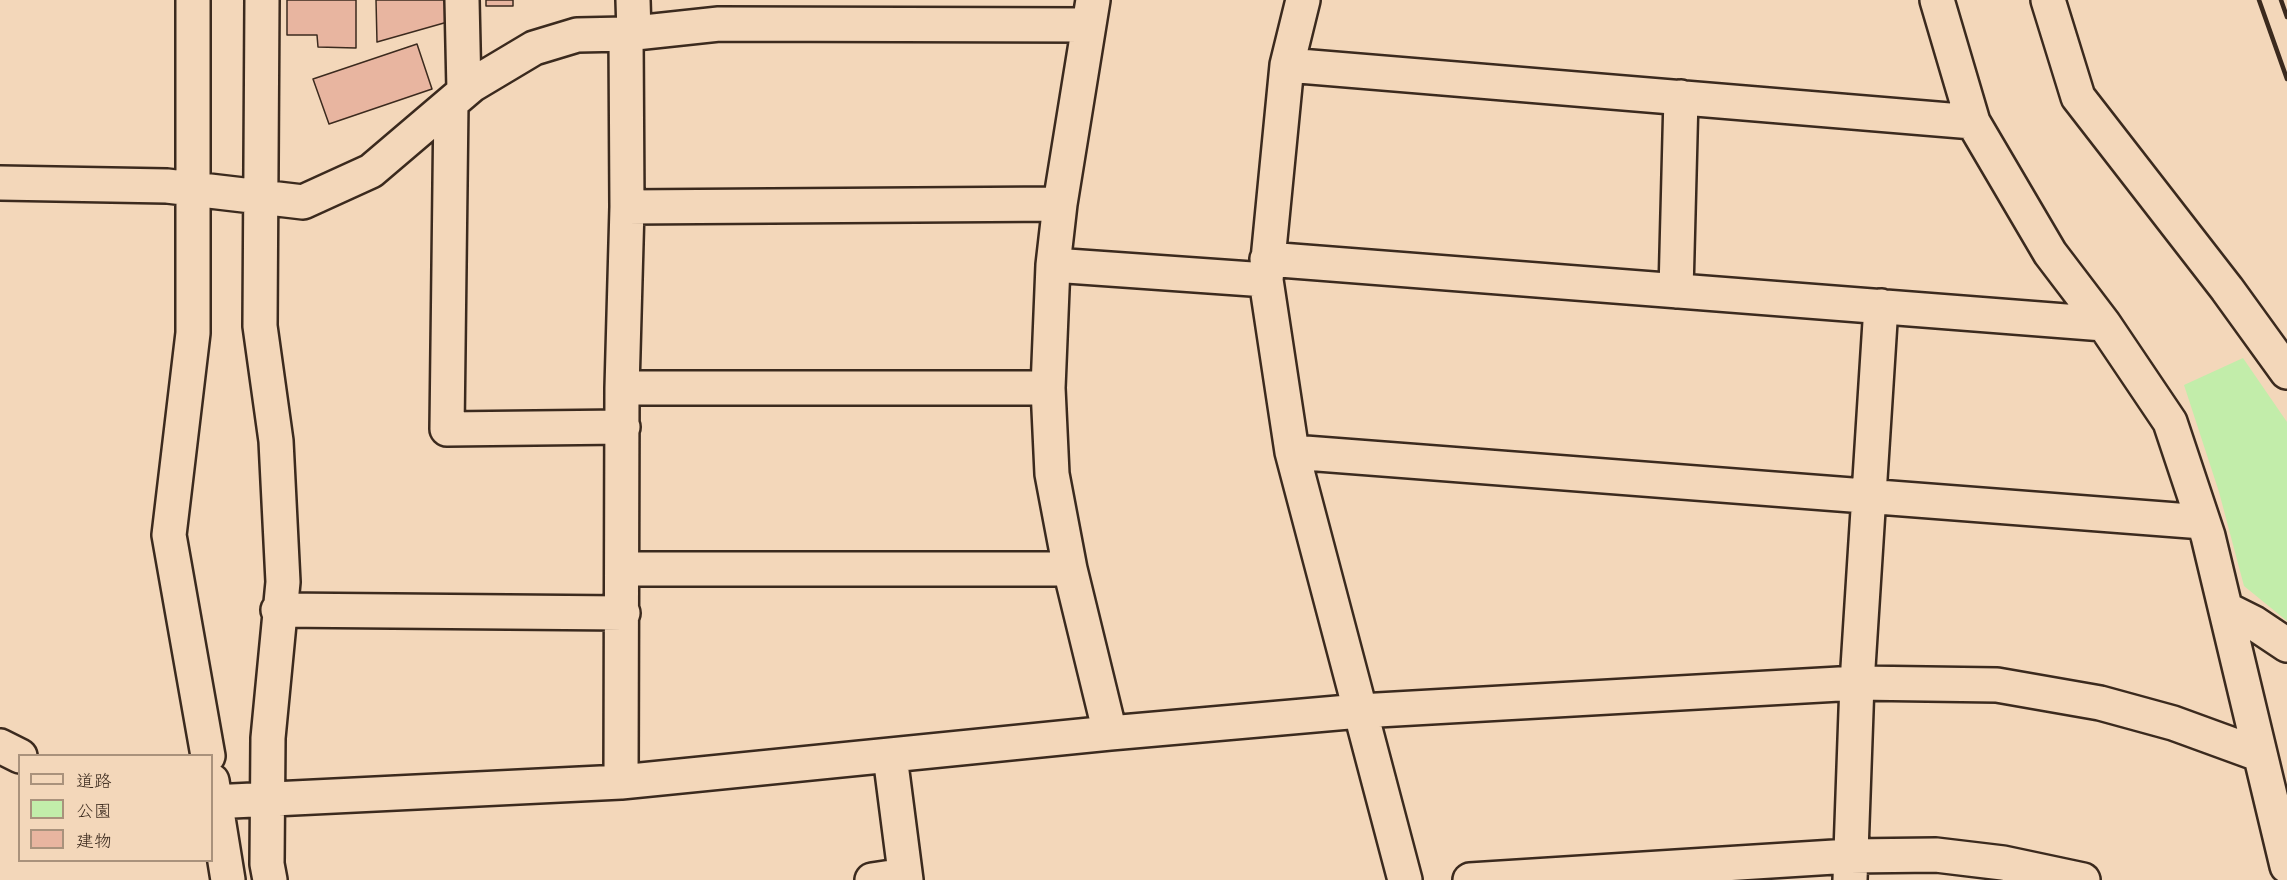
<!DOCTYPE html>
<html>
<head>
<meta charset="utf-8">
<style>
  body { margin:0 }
  #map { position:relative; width:2287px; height:880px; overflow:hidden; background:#f3d7ba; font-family:Mali,"Klee One",sans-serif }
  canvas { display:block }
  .legend { position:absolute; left:18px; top:754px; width:195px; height:108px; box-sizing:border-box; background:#f3d7ba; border:2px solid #a9927c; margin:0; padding:8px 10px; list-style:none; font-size:18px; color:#3b2a1e }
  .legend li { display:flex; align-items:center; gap:12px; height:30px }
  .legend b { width:30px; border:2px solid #a9927c }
</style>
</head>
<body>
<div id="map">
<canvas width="2287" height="880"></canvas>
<ul class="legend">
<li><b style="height:8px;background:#f3d7ba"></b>道路</li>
<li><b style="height:16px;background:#c2edaa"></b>公園</li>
<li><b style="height:16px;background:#e8b5a0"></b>建物</li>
</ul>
</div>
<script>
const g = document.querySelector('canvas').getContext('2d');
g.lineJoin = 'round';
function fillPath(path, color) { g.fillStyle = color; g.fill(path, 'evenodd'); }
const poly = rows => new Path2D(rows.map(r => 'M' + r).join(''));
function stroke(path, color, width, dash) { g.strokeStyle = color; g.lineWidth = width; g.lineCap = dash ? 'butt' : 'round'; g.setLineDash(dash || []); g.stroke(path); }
const green = poly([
  [2243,358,2287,422,2287,621,2244,586,2219,492,2184,385]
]);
const building = poly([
  [287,0,356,0,356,48,318,47,317,35,287,35,287,0],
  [376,0,450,0,451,21,377,42,376,0],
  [486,0,513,0,513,6,486,6,486,0],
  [417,44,432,89,329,124,313,79,417,44]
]);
const minor = poly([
  [193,0,193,333,169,535,208,756],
  [262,0,260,326,276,441,283,582,268,738,267,864,270,880],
  [462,0,464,91],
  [633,0,634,33],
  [1093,0,1060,204,1053,265,1048,388,1052,474,1070,569,1110,733],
  [1303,0,1287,65,1266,280,1292,452,1405,880],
  [1937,0,1973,122,2050,253,2104,324,2170,422,2208,536,2287,866],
  [2048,0,2078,97,2227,289,2287,372],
  [1287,65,1973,122],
  [451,103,447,429,623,427],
  [0,183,167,186,303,202,371,171,472,85,534,48,577,35,626,34,719,24,1087,25],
  [627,207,1060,204],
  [1267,259,2104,324],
  [1053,265,1266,280],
  [1676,291,1681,97],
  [622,388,1048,388],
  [1292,452,2203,522],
  [624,569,1070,569],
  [2226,609,2254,623,2287,645],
  [278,610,623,613],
  [0,746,20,756],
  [890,756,906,880],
  [212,781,228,880],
  [621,782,622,388,627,207,626,34],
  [212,802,621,782,1110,733,1360,711,1857,683,1997,685,2100,703,2173,723,2258,754],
  [872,880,905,875],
  [1470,880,1850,856,1936,855,2003,863,2083,880],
  [1850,880,1857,683,1881,306]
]);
const rail = poly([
  [2259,0,2287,79],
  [2281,0,2287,17]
]);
fillPath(green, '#c2edaa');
fillPath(building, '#e8b5a0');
stroke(building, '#3b2a1e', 1.5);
stroke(minor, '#3b2a1e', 38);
stroke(minor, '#f3d7ba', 33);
stroke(rail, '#3b2a1e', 4.5);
</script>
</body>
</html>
